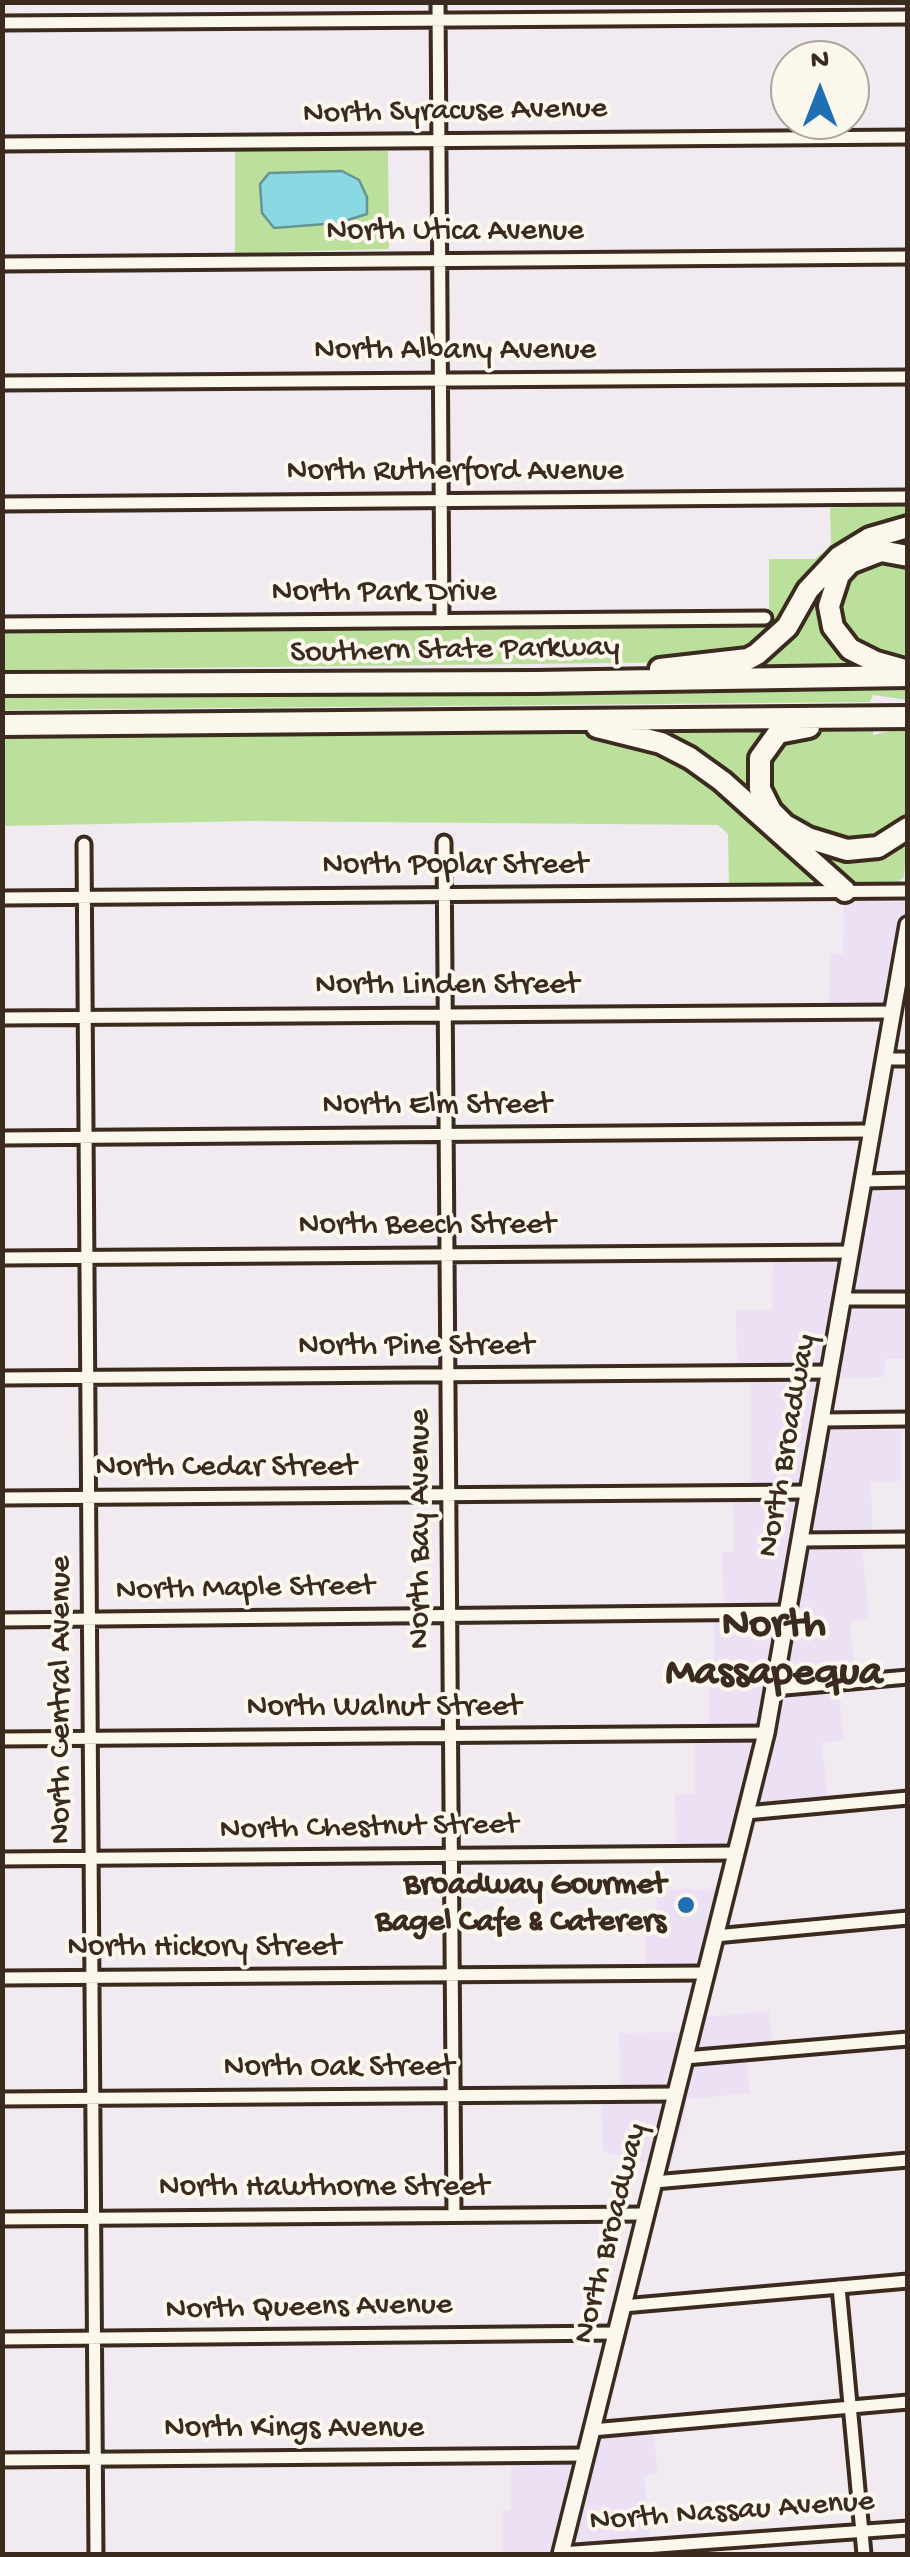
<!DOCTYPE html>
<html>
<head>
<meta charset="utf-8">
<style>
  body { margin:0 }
  #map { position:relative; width:910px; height:2557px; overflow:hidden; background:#f2eaf1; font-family:"Gochi Hand",sans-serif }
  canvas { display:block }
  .frame { position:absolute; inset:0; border:5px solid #3b2a1e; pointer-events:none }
  .north { position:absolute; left:770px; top:40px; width:100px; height:100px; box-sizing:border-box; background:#fbf7ec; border:2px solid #aea59a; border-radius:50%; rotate:0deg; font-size:28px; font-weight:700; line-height:40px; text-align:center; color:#3b2a1e }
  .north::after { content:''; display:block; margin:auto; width:35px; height:45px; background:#1f6fb2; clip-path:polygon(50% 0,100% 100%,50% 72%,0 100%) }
</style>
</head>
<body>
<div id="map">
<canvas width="910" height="2557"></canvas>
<div class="frame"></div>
<div class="north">N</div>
</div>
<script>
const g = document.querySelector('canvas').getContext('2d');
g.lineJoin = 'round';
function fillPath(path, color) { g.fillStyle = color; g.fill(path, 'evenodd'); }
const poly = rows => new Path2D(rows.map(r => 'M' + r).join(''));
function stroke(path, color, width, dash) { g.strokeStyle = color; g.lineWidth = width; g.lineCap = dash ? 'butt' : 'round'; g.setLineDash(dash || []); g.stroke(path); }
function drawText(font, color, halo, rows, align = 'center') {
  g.font = font + ' "Gochi Hand",sans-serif'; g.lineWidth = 8; g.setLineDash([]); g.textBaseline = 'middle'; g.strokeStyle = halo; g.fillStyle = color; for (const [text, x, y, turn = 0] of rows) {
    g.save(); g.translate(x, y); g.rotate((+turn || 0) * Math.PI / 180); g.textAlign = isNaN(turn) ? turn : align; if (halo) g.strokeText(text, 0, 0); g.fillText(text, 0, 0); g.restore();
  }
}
const built = poly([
  [844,901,907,902,907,995,904,996,900,1011,829,1011,830,954,843,954],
  [868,1187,907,1187,905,1359,885,1359,884,1377,840,1378,831,1429,901,1430,901,1481,871,1482,873,1545,862,1546,869,1618,850,1621,856,1690,838,1692,844,1740,822,1743,828,1801,759,1807,749,1847,676,1849,675,1794,695,1793,695,1729,709,1729,709,1673,714,1672,714,1609,724,1608,722,1552,734,1552,733,1488,751,1487,751,1370,737,1369,736,1310,772,1310,773,1247,857,1247],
  [737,1888,718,1968,646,1968,645,1921,657,1920,656,1890],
  [769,2011,773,2047,746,2051,750,2093,688,2099,671,2169,603,2151,601,2091,621,2090,619,2033,701,2032,706,2017],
  [653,2430,658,2473,644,2475,650,2542,618,2554,503,2554,502,2511,511,2510,511,2460,593,2459,600,2435]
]);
const green = poly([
  [235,151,388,151,389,249,235,253],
  [907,504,907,521,884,526,761,646,701,662,3,670,2,633,760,626,769,623,769,559,815,559,831,545,830,508],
  [907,531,907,549,892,544,825,594,856,663,750,666,813,591],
  [874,556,907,560,907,658,888,658,866,652,844,634,835,611,838,586],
  [907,686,908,700,873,695,870,702,3,710,2,691],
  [770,727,773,731,754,783,741,793,656,735,655,730],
  [907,727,907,817,903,825,886,839,827,840,791,821,770,799,763,779,778,739,796,731,873,730,873,735],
  [551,730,609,732,661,747,717,780,820,879,808,882,805,888,729,889,728,834,718,825,252,821,3,826,2,733],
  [907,835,904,877,898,882,855,882,820,858,829,851]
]);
const water = poly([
  [342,171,359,180,367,197,367,214,338,223,274,228,262,213,260,184,269,173,342,171]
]);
const minor = poly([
  [438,2,442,621],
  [2,23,908,17],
  [2,144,908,137],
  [2,264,908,257],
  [2,383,908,377],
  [2,504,908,497],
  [2,624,765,618],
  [444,842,454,2215],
  [84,844,96,2554],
  [2,898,908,891],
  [2,1018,892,1012],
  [884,1059,908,1059],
  [2,1138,872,1131],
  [863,1181,908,1180],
  [2,1258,851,1252],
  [843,1299,908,1299],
  [2,1378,830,1372],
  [822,1420,908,1419],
  [2,1498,810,1492],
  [801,1540,908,1539],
  [2,1620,788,1612],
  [774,1689,908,1677],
  [2,1739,766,1733],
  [746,1813,908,1798],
  [2,1859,736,1853],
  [715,1936,908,1918],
  [2,1978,706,1973],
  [685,2058,908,2039],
  [2,2099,676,2094],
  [654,2182,908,2160],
  [2,2219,646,2214],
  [839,2287,864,2554],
  [623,2306,908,2281],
  [2,2339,616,2333],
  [592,2430,908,2402],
  [2,2460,586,2455],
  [561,2553,908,2528]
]);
const secondary = poly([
  [561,2554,766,1733,908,925]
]);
const motorway = poly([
  [660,669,748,659,757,654,787,627,808,590,839,557,870,538,908,527],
  [901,669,876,662,850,649,833,627,829,606,839,575,850,563,881,551,908,556],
  [2,684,536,682,908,676],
  [2,725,908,717],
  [597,727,661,743,690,758,722,781,845,891],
  [809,727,778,733,760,758,760,789,771,811,785,825,808,838,847,850,878,847,908,828]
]);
const markers = [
  [686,1905,10,"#1f6fb2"]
];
const streetNames = [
  ["North Syracuse Avenue",455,113,-1],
  ["North Utica Avenue",455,233],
  ["North Albany Avenue",455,352],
  ["North Rutherford Avenue",455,473],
  ["North Park Drive",384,594],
  ["Southern State Parkway",455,652,-1],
  ["North Poplar Street",455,867],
  ["North Linden Street",447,987],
  ["North Elm Street",437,1107],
  ["North Beech Street",427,1227],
  ["North Pine Street",416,1348],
  ["North Broadway",789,1446,-80],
  ["North Cedar Street",226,1469],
  ["North Bay Avenue",422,1529,-90],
  ["North Maple Street",245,1590,-1],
  ["North Central Avenue",63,1700,-90],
  ["North Walnut Street",384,1709],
  ["North Chestnut Street",369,1829,-1],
  ["North Hickory Street",204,1949],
  ["North Oak Street",339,2069],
  ["North Hawthorne Street",324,2189],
  ["North Broadway",612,2234,-76],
  ["North Queens Avenue",309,2309,-1],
  ["North Kings Avenue",294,2430],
  ["North Nassau Avenue",732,2513,-4]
];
const poiNames = [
  ["Broadway Gourmet",666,1887],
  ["Bagel Cafe & Caterers",666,1924]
];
const districtNames = [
  ["North",774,1628],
  ["Massapequa",774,1676]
];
fillPath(built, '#ece0f4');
fillPath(green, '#bbe09b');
fillPath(water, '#88d9e1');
stroke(water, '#699393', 2.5);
stroke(minor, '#3b2a1e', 19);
stroke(secondary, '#3b2a1e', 22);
stroke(motorway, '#3b2a1e', 28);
stroke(minor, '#fbf7ec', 11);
stroke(secondary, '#fbf7ec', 15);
stroke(motorway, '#fbf7ec', 20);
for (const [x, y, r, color] of markers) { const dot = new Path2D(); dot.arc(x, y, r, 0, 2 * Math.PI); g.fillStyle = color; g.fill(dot); stroke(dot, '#fbf7ec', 4); }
drawText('32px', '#3b2a1e', '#fbf7ec', streetNames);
drawText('bold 32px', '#3b2a1e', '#fbf7ec', poiNames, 'right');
drawText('bold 42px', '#3b2a1e', '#fbf7ec', districtNames);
</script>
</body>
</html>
